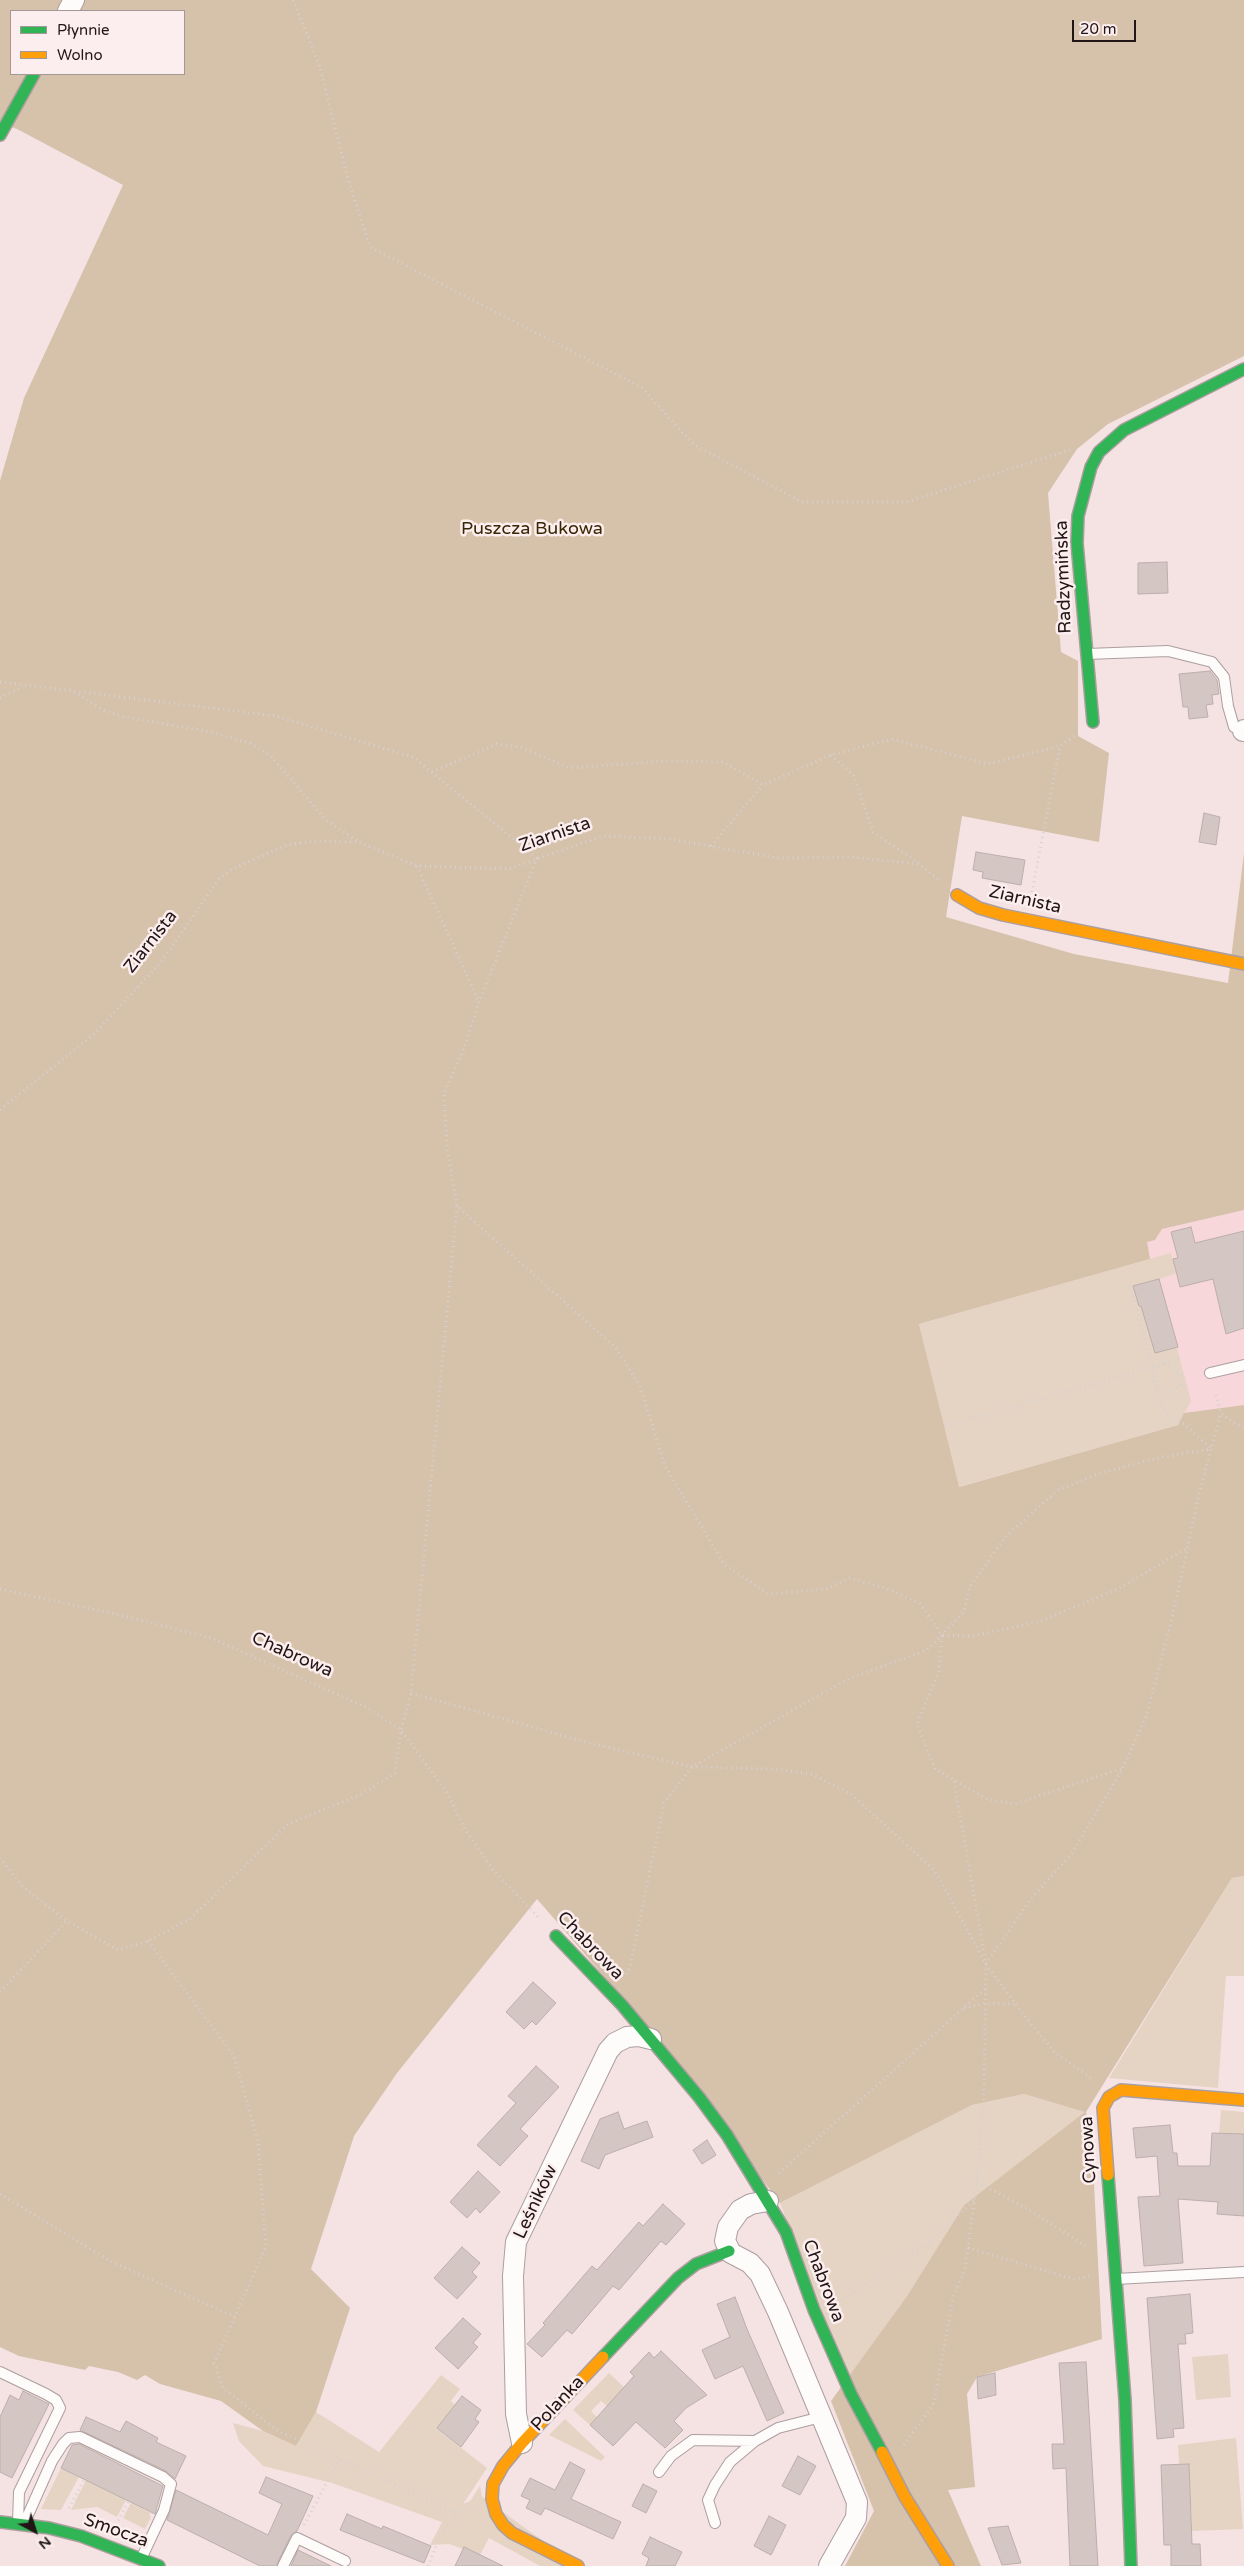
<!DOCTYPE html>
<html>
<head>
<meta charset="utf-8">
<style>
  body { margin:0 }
  #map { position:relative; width:1244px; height:2566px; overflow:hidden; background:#f5e3e3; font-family:"Varela Round",sans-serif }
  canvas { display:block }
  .legend { position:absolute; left:10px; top:10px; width:175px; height:65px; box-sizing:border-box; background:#fceeee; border:1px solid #a49798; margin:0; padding:6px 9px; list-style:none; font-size:15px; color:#211516 }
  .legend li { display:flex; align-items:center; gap:10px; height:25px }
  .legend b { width:25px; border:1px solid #a49798 }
  .north { position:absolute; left:10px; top:2506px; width:50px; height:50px; -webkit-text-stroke:4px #fceeee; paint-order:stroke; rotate:140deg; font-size:14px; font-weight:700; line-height:20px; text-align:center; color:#211516 }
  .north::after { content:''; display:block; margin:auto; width:18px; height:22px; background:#211516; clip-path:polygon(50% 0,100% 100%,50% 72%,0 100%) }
  .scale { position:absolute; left:1072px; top:20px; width:64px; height:22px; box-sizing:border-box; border:2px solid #211516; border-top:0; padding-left:6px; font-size:15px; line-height:18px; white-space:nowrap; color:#211516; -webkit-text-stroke:4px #fceeee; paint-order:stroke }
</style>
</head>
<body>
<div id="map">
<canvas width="1244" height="2566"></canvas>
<ul class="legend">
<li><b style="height:6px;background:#30b455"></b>Płynnie</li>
<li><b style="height:6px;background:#ff9f0a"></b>Wolno</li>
</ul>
<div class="north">N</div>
<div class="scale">20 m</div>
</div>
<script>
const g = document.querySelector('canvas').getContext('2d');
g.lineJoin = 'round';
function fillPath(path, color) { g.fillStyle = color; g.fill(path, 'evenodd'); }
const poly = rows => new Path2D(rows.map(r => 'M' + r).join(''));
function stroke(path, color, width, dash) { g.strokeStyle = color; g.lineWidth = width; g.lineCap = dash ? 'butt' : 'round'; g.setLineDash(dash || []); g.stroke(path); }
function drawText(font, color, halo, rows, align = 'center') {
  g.font = font + ' "Varela Round",sans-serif'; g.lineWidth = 5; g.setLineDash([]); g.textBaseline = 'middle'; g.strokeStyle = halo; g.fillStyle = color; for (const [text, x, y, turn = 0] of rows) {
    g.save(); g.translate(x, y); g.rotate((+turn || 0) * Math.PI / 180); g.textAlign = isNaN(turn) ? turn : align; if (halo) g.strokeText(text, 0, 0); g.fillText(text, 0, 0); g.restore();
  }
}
const built = poly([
  [1244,1210,1244,1405,1184,1413,1178,1425,1146,1242,1155,1240,1162,1229]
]);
const green = poly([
  [1171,1253,1177,1273,1159,1279,1191,1401,1178,1425,958,1487,919,1324],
  [1244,1876,1244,1976,1226,1976,1218,2088,1109,2078,1232,1878],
  [1024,2094,1086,2112,964,2205,907,2296,848,2378,780,2203,972,2105],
  [1221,2110,1244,2112,1244,2134,1219,2133],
  [1228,2354,1231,2397,1196,2400,1192,2357],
  [609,2373,656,2417,644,2429,637,2421,607,2406,601,2401,591,2411,597,2417,590,2425,573,2410],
  [441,2375,460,2389,451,2401,455,2405,437,2429,487,2468,463,2504,470,2501,480,2486,482,2497,578,2566,540,2566,489,2538,480,2555,449,2544,430,2545,442,2522,332,2483,263,2466,239,2441,233,2423,263,2431,296,2446,316,2412,379,2452],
  [565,2419,605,2457,601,2461,549,2435],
  [1236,2438,1243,2529,1192,2531,1189,2464,1179,2464,1178,2445],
  [61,2468,79,2477,61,2510,41,2509],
  [86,2480,126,2500,117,2517,97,2507,71,2510],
  [131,2503,151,2513,149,2515,151,2517,145,2529,123,2518]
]);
const forest = poly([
  [0,0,1244,0,1244,356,1108,424,1077,449,1048,493,1061,652,1078,661,1078,736,1109,753,1099,842,962,816,946,917,1074,954,1228,983,1244,853,1244,1210,1162,1229,1155,1240,1147,1242,1150,1259,919,1324,959,1487,1178,1425,1184,1413,1244,1405,1244,1876,1232,1878,1086,2112,1094,2184,1102,2339,977,2377,967,2394,975,2487,948,2490,981,2566,845,2566,874,2511,831,2401,907,2296,964,2205,1085,2112,1024,2094,972,2105,780,2203,649,2028,537,1899,397,2073,354,2136,311,2269,350,2308,316,2412,296,2446,263,2431,221,2401,160,2384,145,2375,137,2380,118,2372,89,2366,85,2370,19,2356,0,2347,0,481,24,398,123,185,17,129,0,123],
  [11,11,184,11,184,74,11,74]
]);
const building = poly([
  [1167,562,1168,593,1138,594,1138,563,1167,562],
  [1210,671,1217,680,1219,694,1212,695,1213,704,1206,705,1208,717,1189,719,1188,707,1183,707,1179,674,1210,671],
  [1204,813,1220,817,1216,845,1199,842,1204,813],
  [976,852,1025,860,1021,885,982,878,983,872,973,870,976,852],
  [1191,1227,1195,1243,1244,1231,1244,1328,1226,1334,1213,1279,1180,1287,1173,1259,1178,1258,1171,1232,1191,1227],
  [1159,1279,1178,1347,1155,1353,1141,1306,1139,1306,1133,1286,1159,1279],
  [533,1982,556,2003,536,2025,532,2021,524,2029,506,2012,533,1982],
  [536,2066,559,2087,520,2129,528,2136,500,2166,477,2145,516,2103,508,2096,536,2066],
  [618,2112,624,2129,647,2121,653,2137,605,2155,599,2169,581,2161,600,2119,618,2112],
  [1170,2125,1173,2153,1177,2153,1178,2166,1210,2166,1212,2133,1244,2134,1244,2216,1217,2214,1218,2202,1178,2199,1183,2263,1144,2266,1138,2197,1160,2196,1157,2156,1136,2158,1133,2128,1170,2125],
  [707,2140,716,2155,702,2164,693,2150,707,2140],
  [478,2171,500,2192,480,2213,476,2208,467,2218,450,2202,478,2171],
  [663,2204,685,2224,666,2245,661,2241,619,2290,613,2286,572,2334,567,2330,542,2357,527,2344,545,2325,543,2323,592,2266,597,2270,639,2222,643,2226,663,2204],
  [462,2247,480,2263,472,2272,477,2277,457,2299,434,2278,462,2247],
  [1190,2294,1193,2333,1185,2334,1186,2344,1178,2344,1184,2428,1173,2429,1174,2437,1157,2439,1147,2298,1190,2294],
  [735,2297,747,2329,784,2413,767,2421,743,2366,715,2379,702,2350,730,2337,717,2304,735,2297],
  [463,2318,481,2334,473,2343,478,2347,458,2369,435,2348,463,2318],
  [661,2351,707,2395,686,2408,674,2421,683,2430,665,2448,636,2422,613,2446,590,2425,634,2376,630,2372,649,2352,654,2358,661,2351],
  [1086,2362,1098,2566,1070,2566,1066,2468,1053,2469,1052,2444,1064,2444,1059,2363,1086,2362],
  [995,2373,996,2395,978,2399,977,2377,995,2373],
  [23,2391,49,2404,12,2478,0,2472,0,2417,10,2395,19,2400,23,2391],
  [462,2396,481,2410,475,2419,479,2422,461,2447,437,2428,462,2396],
  [86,2417,120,2432,126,2421,158,2438,156,2442,186,2456,175,2479,166,2471,80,2430,86,2417],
  [79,2444,163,2486,155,2514,61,2468,72,2445,79,2444],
  [798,2456,816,2466,800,2495,782,2486,798,2456],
  [570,2462,585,2470,571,2499,621,2522,613,2539,545,2508,541,2515,526,2508,530,2500,521,2496,530,2478,555,2490,570,2462],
  [1189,2464,1192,2544,1200,2544,1201,2566,1171,2566,1171,2545,1164,2545,1161,2465,1189,2464],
  [266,2477,313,2496,297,2531,291,2535,276,2566,260,2566,167,2520,176,2490,268,2535,282,2504,259,2493,266,2477],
  [643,2484,657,2491,646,2513,632,2506,643,2484],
  [347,2514,382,2529,383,2526,431,2546,424,2563,340,2530,347,2514],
  [769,2516,786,2525,771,2555,754,2546,769,2516],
  [1008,2526,1021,2563,1002,2565,988,2528,1008,2526],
  [650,2537,682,2552,675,2566,646,2566,649,2558,642,2554,650,2537],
  [464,2547,503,2566,455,2566,464,2547],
  [298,2550,331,2566,291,2566,298,2550]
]);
const path = poly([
  [293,0,319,64,349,182,370,247,641,387,693,444,802,502,906,502,1073,449],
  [0,682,276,716,413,757,537,858],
  [74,692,103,710,124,717,206,731,250,743,271,756,326,820,359,842],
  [0,698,23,687],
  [831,755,854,776,873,832,919,863],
  [432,772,497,744,520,747,570,768,666,761,723,762,763,785,831,755,892,739,988,764,1060,746],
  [711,846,763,785],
  [537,858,479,1002,463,1051,444,1093,447,1147,457,1206,616,1348,640,1386,665,1466,724,1564,768,1594,826,1589,850,1578,891,1590,920,1604,942,1635,939,1671,917,1724,935,1769,987,1799,1015,1804,1123,1768],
  [417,866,479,1002],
  [1031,897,1060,746,1074,736],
  [0,1110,95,1033,136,989,161,962,219,879,232,869,287,845,312,841,359,842,417,866,508,869,603,836,670,839,777,858,850,857,919,864,940,881],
  [1130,1286,1153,1367,1181,1357],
  [1155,1384,1168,1392,1173,1392,1181,1385,1180,1373,1163,1363],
  [1216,1395,1221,1413,1234,1423,1244,1427],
  [945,1426,1153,1367,1155,1383,1165,1411,1171,1419,1180,1421,1211,1448],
  [0,1589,128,1617,211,1638,366,1707,401,1730,448,1794,463,1826,493,1870,540,1919],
  [943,1635,972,1636,1038,1622,1118,1589,1187,1548],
  [411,1693,589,1743,692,1767,775,1769,812,1774,852,1795,935,1871,986,1964,1021,2011,1054,2052,1094,2080],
  [0,1858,23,1887,67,1921,118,1950,148,1941,190,1919,288,1824,362,1794,395,1773,401,1730,411,1693,457,1206],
  [148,1941,234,2056,258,2141,266,2247,214,2363,223,2388,278,2431,458,2513],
  [986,1964,1030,1900,1072,1853,1123,1768,1147,1714,1173,1614,1200,1490,1221,1413],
  [626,1974,630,1967,664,1803,692,1767,848,1679,927,1650,964,1612,969,1588,1005,1537,1058,1490,1100,1473,1163,1457,1211,1449],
  [0,1992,67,1921],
  [964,2008,986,2003,1015,2004],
  [779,2173,986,1988],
  [977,2182,1026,2208,1089,2248],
  [0,2194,112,2262,235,2317],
  [968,2248,1074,2279,1092,2276],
  [837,2303,930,2242,976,2199],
  [904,2445,934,2403,953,2298,965,2269,977,2182,984,2091,986,1964,954,1781],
  [69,2508,84,2480],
  [116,2525,128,2502],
  [304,2525,339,2460],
  [428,2566,438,2542,448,2524,468,2503]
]);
const lane = poly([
  [1087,654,1168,651,1212,662,1224,677,1228,706,1234,727,1243,731],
  [1210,1373,1244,1365],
  [1116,2279,1244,2272],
  [0,2372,46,2394,56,2400,60,2408,19,2492,18,2523],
  [659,2472,671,2456,693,2440,755,2441],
  [715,2523,708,2500,715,2485,730,2462,755,2441,778,2428,821,2417],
  [24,2524,52,2461,63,2444,69,2438,80,2437,163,2477,171,2484,164,2510,142,2557],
  [283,2566,297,2538,345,2561]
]);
const street = poly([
  [68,11,74,0],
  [1243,731,1244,730],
  [768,2201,751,2204,740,2210,728,2227,725,2241,731,2253,750,2263,760,2274,778,2312,857,2502,856,2518,829,2566],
  [522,2443,516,2414,513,2276,516,2242,608,2051,615,2043,627,2037,639,2036,651,2039]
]);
const fast = poly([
  [0,135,34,74],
  [1093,722,1077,543,1078,516,1091,467,1099,452,1124,430,1244,369],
  [556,1936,622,2005,699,2097,727,2135,786,2232,814,2310,851,2394,882,2452],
  [1108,2175,1125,2400,1131,2566],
  [603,2357,678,2278,696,2264,729,2251],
  [0,2522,49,2528,81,2536,159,2566]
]);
const slow = poly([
  [957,895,979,908,1003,915,1244,964],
  [1108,2175,1103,2108,1109,2097,1121,2090,1244,2100],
  [882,2452,905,2497,948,2566],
  [578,2566,512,2533,503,2525,496,2514,492,2499,493,2484,503,2466,522,2443,603,2357]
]);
const parkNames = [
  ["Puszcza Bukowa",532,529]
];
const streetNames = [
  ["Radzymińska",1064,577,-92],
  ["Ziarnista",555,835,-19],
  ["Ziarnista",1025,900,13],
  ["Ziarnista",151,942,-52],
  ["Chabrowa",292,1655,24],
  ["Chabrowa",590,1946,46],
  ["Cynowa",1089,2150,-93],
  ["Leśników",536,2202,-65],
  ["Chabrowa",823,2281,69],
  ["Polanka",558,2404,-47],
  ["Smocza",116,2531,20]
];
fillPath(built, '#f7d7d9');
fillPath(green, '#e5d4c4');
fillPath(forest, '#d6c1aa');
fillPath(building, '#d3c6c3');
stroke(building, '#bcaeab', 1);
stroke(lane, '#ac9e9f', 12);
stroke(street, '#ac9e9f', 22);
stroke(fast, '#ac9e9f', 14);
stroke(slow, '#ac9e9f', 14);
stroke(path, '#d6d1d1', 3, [1, 4]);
stroke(lane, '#fefbfb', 10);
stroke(street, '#fefbfb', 20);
stroke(fast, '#30b455', 11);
stroke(slow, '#ff9f0a', 11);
drawText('18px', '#382703', '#fceeee', parkNames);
drawText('18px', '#211516', '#fceeee', streetNames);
</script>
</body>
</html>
